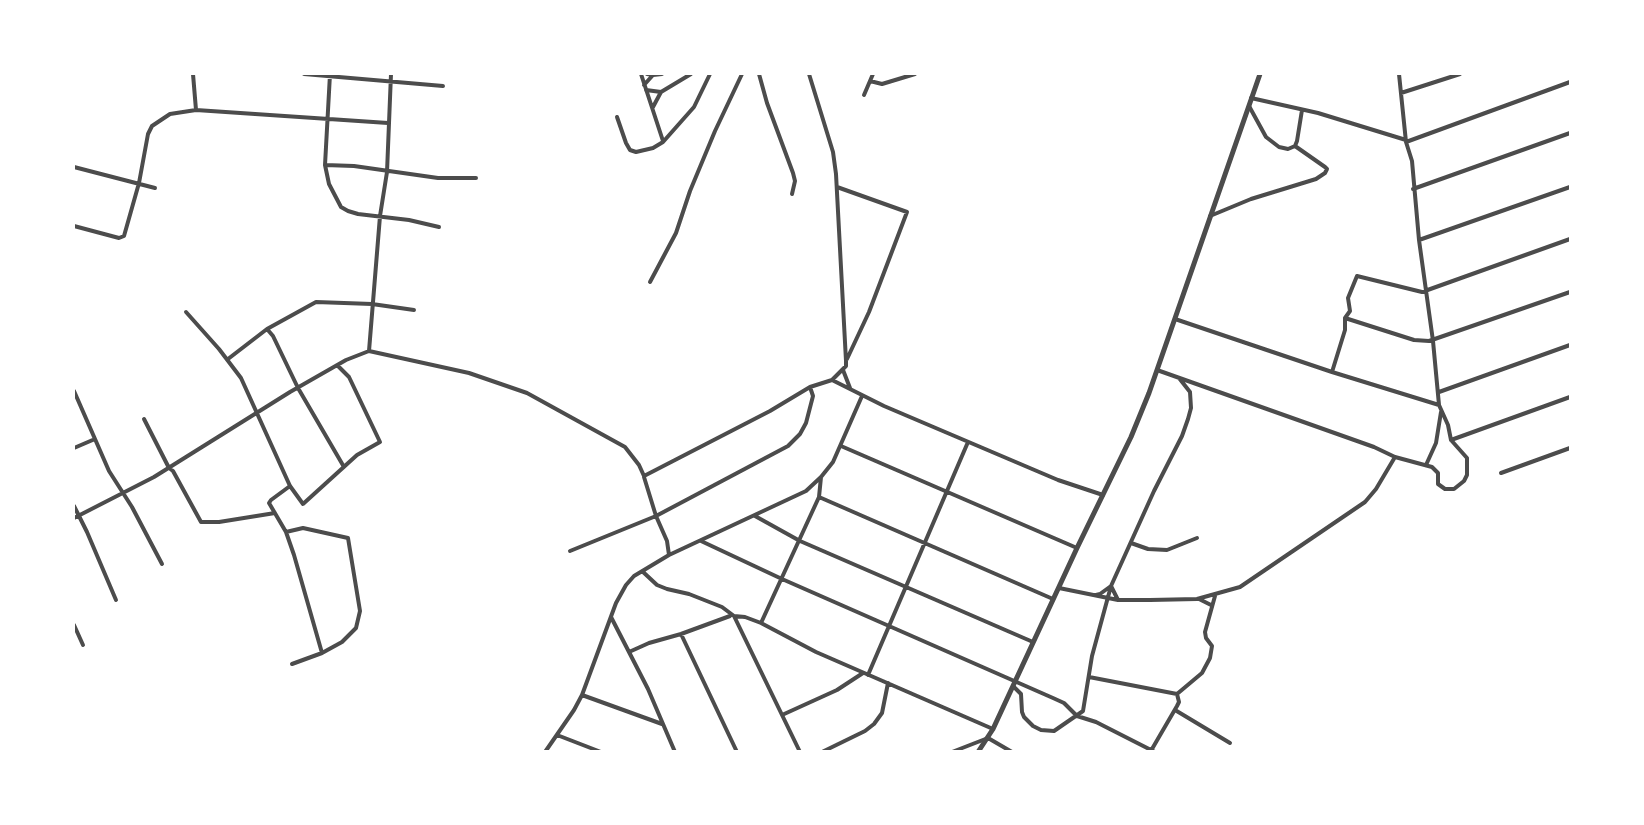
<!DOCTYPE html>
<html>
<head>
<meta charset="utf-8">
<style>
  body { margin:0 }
  #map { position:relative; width:1644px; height:825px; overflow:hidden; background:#fff; font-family:"Titillium Web",sans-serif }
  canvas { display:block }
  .frame { position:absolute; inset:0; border:75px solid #fff; pointer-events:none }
</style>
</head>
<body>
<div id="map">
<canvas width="1644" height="825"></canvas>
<div class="frame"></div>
</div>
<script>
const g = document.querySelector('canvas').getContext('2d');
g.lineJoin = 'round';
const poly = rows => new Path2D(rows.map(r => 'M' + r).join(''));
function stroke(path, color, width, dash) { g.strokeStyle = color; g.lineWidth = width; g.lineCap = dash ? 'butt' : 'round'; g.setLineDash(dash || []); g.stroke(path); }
const minor = poly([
  [193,74,196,110],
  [304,74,443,86],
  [330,74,325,165,329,184,341,207,348,211,358,214,409,220,439,227],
  [641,74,663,141],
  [647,74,653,75,662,74],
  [759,74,767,103,793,173,795,181,792,194],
  [870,81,882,84,915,74],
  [644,85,653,75],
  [646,90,661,92],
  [1401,93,1460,74],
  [864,95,873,74],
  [1251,98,1318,113,1406,140],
  [1249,106,1266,137,1279,147,1288,149,1295,146,1297,141,1302,110],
  [653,107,661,92,691,74],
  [617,117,626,143,630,150,636,152,653,148,663,142,694,107,710,74],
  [1406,142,1570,82],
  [325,165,354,166,438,178,476,178],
  [74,167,155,188],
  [837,187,907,212,869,312,847,359],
  [1413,189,1570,133],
  [1210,216,1251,199,1316,179,1325,173,1327,169,1325,167,1295,146],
  [74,226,119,238,124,236,139,183,148,134,152,126,170,114,196,110,388,123],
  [1419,240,1570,187],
  [650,282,676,233,690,191,715,131,742,74],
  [186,312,219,349,241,378,290,486,303,504,357,455,380,442,349,377,337,365],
  [1345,318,1414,340,1429,341,1570,292],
  [1175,319,1332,372,1439,405],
  [267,329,273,336,298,388,344,467],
  [369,351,380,216,387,172,391,74],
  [228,359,267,329,316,302,372,304,414,310],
  [843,370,850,388],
  [1157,370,1374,447,1395,457,1432,467,1438,473,1438,484,1445,489,1454,489,1464,481,1467,475,1467,458,1451,440,1448,425,1439,405,1433,341,1419,240,1412,161,1406,142,1399,74],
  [1332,372,1345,330,1345,318,1350,311,1348,298,1357,276,1422,292,1570,239],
  [832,380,884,406,1058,480,1103,495],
  [74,391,109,471,132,507,162,564],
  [1439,392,1570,345],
  [144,419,169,468,173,471,201,522,219,522,275,513],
  [1451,440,1570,397],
  [841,446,1077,548],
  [74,448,95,439],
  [1426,465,1436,443,1441,412],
  [1501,473,1570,448],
  [644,477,656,516,667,541,669,555],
  [290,486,271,500,269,503,286,532,294,555,322,653],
  [819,497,1053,599],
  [74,506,87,532,116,600],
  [755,516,800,541,1033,642],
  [74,518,154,477,290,392,346,360,369,351,469,373,527,393,625,447,639,465,644,476,770,411,810,387,832,380,846,366,846,361,836,174,833,152,809,74],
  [286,532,303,528,348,538,360,611,356,628,342,642,322,653,292,664],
  [701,541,782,579,1053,698,1064,703,1077,716,1096,722,1155,752],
  [1131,543,1148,549,1167,550,1197,538],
  [570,551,656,516,788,446,800,434,806,423,813,396,810,387],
  [642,571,657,585,667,589,689,594,722,607,734,616,745,617,761,623,816,652,993,729],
  [1059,588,1118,600,1150,600,1197,599,1240,587,1365,502,1376,489,1395,457],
  [1096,595,1100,594,1111,586,1118,600],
  [1199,599,1211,605],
  [734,616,800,752],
  [611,617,648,689,675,752],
  [761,623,819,497,821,477,833,462,862,396],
  [74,625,83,645],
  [681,634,737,752],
  [629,652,649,643,681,634,730,616],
  [868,675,968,442],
  [1089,677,1177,694],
  [1013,686,1021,694,1022,712,1024,717,1033,726,1041,730,1054,731,1083,711,1092,656,1111,586,1154,491,1182,436,1188,419,1191,408,1190,392,1179,378],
  [582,695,662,724],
  [1175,710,1230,743],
  [782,715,837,690,863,673],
  [557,735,601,752],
  [1152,749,1177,706,1179,702,1177,694,1202,673,1210,658,1212,646,1206,638,1205,632,1215,596],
  [545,752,574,710,582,695,616,603,626,585,634,576,669,555,806,491,821,477],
  [822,752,865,731,874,724,882,713,888,683],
  [952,752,988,738,1012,752]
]);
const tertiary = poly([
  [978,752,993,729,1077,548,1131,437,1149,393,1260,74]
]);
stroke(minor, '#4c4c4c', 4);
stroke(tertiary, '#4c4c4c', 5);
</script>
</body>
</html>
